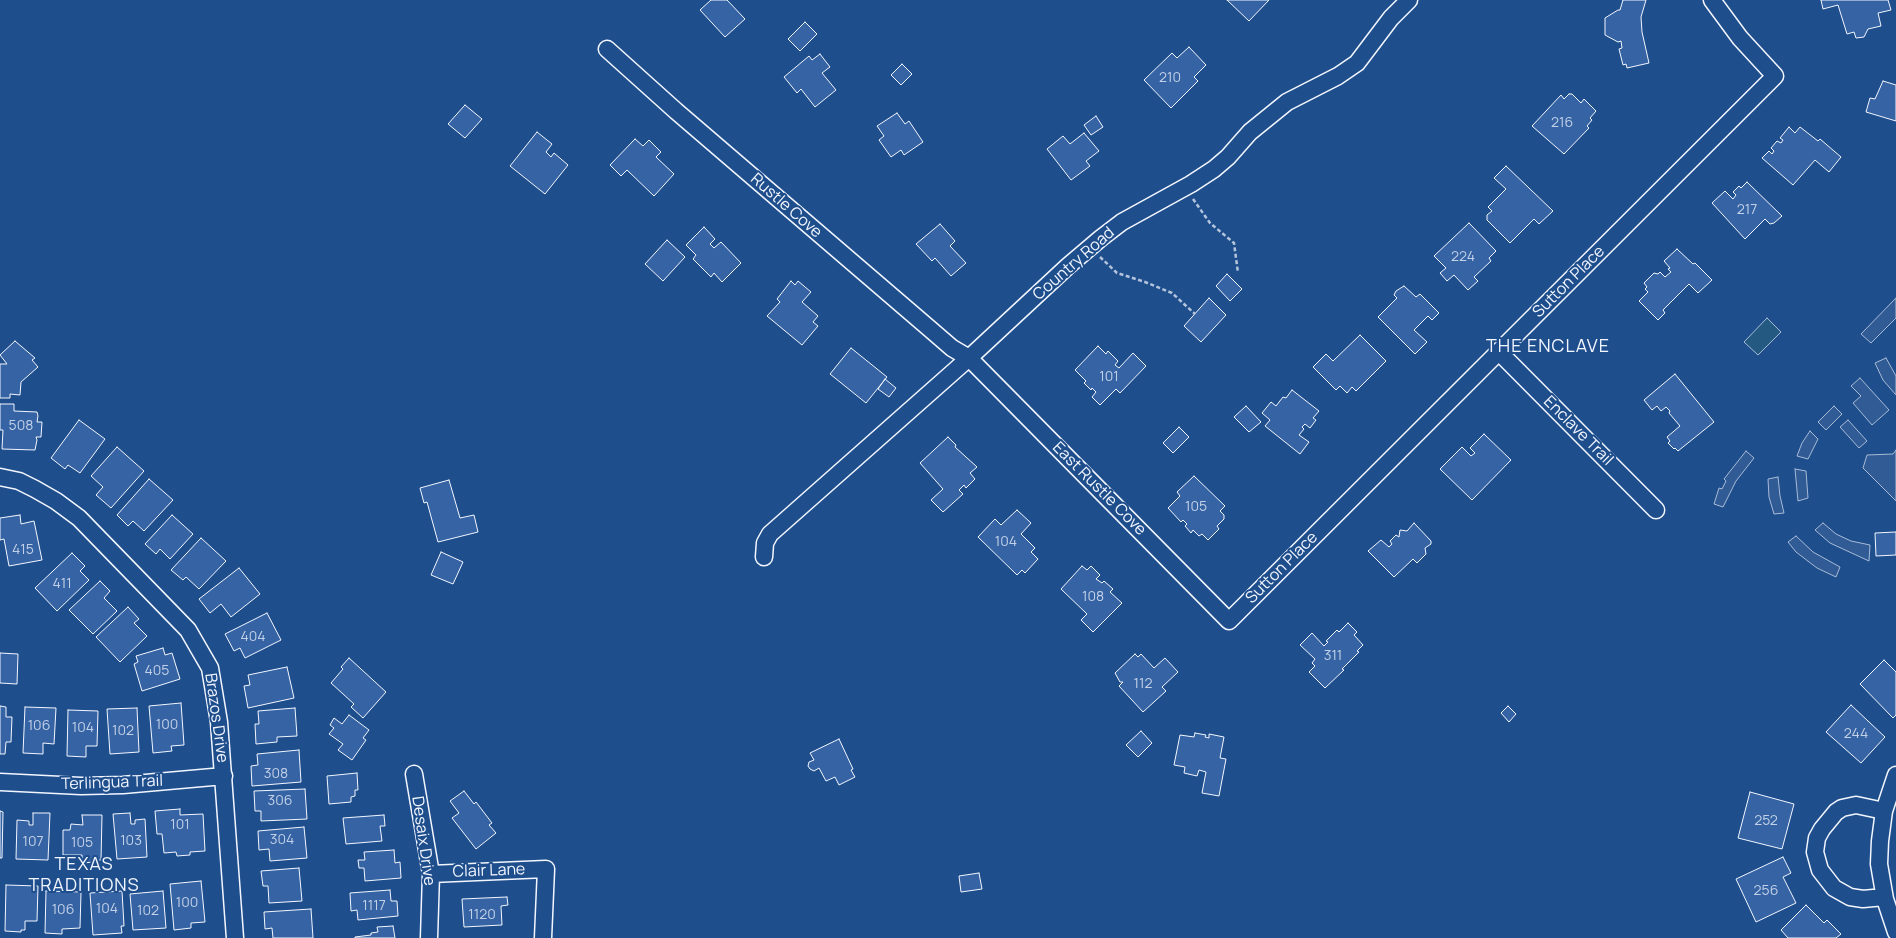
<!DOCTYPE html>
<html>
<head>
<meta charset="utf-8">
<style>
  body { margin:0 }
  canvas { display:block; background:#1f4e8c }
</style>
</head>
<body>
<canvas width="1896" height="938"></canvas>
<script>
const g = document.querySelector('canvas').getContext('2d');
g.lineJoin = 'round';
function fillPath(path, color) { g.fillStyle = color; g.fill(path, 'evenodd'); }
const poly = rows => new Path2D(rows.map(r => 'M' + r).join(''));
function stroke(path, color, width, dash) { g.strokeStyle = color; g.lineWidth = width; g.lineCap = dash ? 'butt' : 'round'; g.setLineDash(dash || []); g.stroke(path); }
function drawText(font, color, halo, rows, align = 'center') {
  g.font = font + ' Manrope,sans-serif'; g.lineWidth = 4; g.setLineDash([]); g.textBaseline = 'middle'; g.strokeStyle = halo; g.fillStyle = color; for (const [text, x, y, turn = 0] of rows) {
    g.save(); g.translate(x, y); g.rotate((+turn || 0) * Math.PI / 180); g.textAlign = isNaN(turn) ? turn : align; if (halo) g.strokeText(text, 0, 0); g.fillText(text, 0, 0); g.restore();
  }
}
const green = poly([
  [1767,318,1781,332,1758,355,1744,342,1767,318]
]);
const parking = poly([
  [1896,298,1896,318,1871,343,1861,334,1896,298],
  [1886,358,1896,376,1896,395,1883,380,1875,363,1886,358],
  [1860,378,1889,410,1872,425,1853,403,1861,396,1851,386,1860,378],
  [1834,406,1842,414,1826,430,1818,422,1834,406],
  [1848,420,1867,441,1859,448,1840,427,1848,420],
  [1810,431,1818,439,1808,459,1797,456,1802,443,1810,431],
  [1896,450,1896,501,1863,468,1867,455,1893,454,1896,450],
  [1746,451,1754,458,1736,481,1723,507,1714,504,1719,488,1722,489,1726,481,1724,479,1746,451],
  [1795,469,1806,471,1808,498,1798,501,1795,469],
  [1778,477,1780,496,1784,513,1774,514,1769,497,1768,479,1778,477],
  [1823,523,1836,534,1851,541,1870,545,1869,561,1830,543,1815,530,1823,523],
  [1796,536,1813,552,1840,567,1836,577,1817,568,1796,552,1788,542,1796,536]
]);
const building = poly([
  [711,0,727,0,745,19,725,37,700,10,711,0],
  [1227,0,1269,0,1249,21,1227,0],
  [1623,0,1646,0,1641,17,1642,32,1649,63,1627,68,1626,64,1623,65,1619,49,1622,48,1621,41,1618,42,1605,35,1605,18,1618,10,1620,10,1623,0],
  [1821,0,1888,0,1891,10,1878,13,1881,26,1868,29,1864,37,1856,38,1854,32,1847,34,1838,5,1823,9,1821,0],
  [805,22,817,34,800,51,788,39,805,22],
  [1189,47,1206,65,1194,77,1198,81,1171,108,1144,80,1172,53,1177,58,1189,47],
  [820,54,830,67,822,73,836,90,815,107,801,89,797,93,784,77,809,56,812,60,820,54],
  [902,64,912,74,901,85,891,75,902,64],
  [1883,81,1896,85,1896,121,1866,112,1870,98,1875,99,1883,81],
  [1569,94,1572,94,1581,103,1584,99,1596,111,1590,118,1592,120,1587,126,1589,128,1564,154,1532,126,1561,95,1564,99,1569,94],
  [465,105,482,119,465,138,448,124,465,105],
  [897,113,905,124,909,121,923,142,904,155,901,150,891,157,879,140,884,136,877,126,897,113],
  [1096,116,1103,127,1091,135,1084,125,1096,116],
  [1789,127,1795,133,1800,127,1818,141,1820,139,1841,157,1829,172,1815,160,1793,185,1762,158,1769,151,1772,154,1774,151,1771,148,1777,141,1781,143,1783,140,1780,138,1789,127],
  [537,132,552,144,546,152,551,157,554,153,568,165,545,194,510,166,537,132],
  [1084,133,1099,151,1086,161,1090,166,1071,180,1047,149,1063,136,1070,144,1084,133],
  [635,139,643,146,649,140,661,152,656,157,674,174,654,196,627,170,621,176,610,165,635,139],
  [1506,166,1553,211,1539,224,1534,219,1510,243,1487,220,1487,215,1492,211,1488,207,1506,189,1494,178,1506,166],
  [1747,182,1782,216,1774,223,1770,224,1765,219,1745,239,1712,203,1725,191,1733,199,1736,195,1733,192,1739,186,1741,188,1747,182],
  [1469,223,1496,251,1489,258,1491,261,1474,277,1478,281,1468,290,1454,275,1447,281,1440,273,1446,268,1434,256,1469,223],
  [940,224,955,241,950,246,966,263,951,276,935,258,932,261,916,244,940,224],
  [704,227,715,239,710,244,714,248,721,242,741,263,722,282,714,273,711,277,693,259,696,255,686,245,704,227],
  [667,240,685,257,663,281,645,264,667,240],
  [1677,249,1693,264,1695,263,1712,280,1698,293,1689,284,1663,310,1665,313,1658,320,1639,301,1648,292,1645,289,1647,287,1644,283,1654,273,1658,274,1660,272,1665,277,1671,272,1668,269,1670,268,1664,261,1677,249],
  [1227,274,1242,289,1230,301,1216,286,1227,274],
  [791,281,795,285,798,281,811,292,802,302,818,316,813,322,818,326,802,345,767,316,780,302,777,299,791,281],
  [1404,286,1416,297,1420,294,1439,313,1432,320,1428,316,1414,330,1427,342,1415,354,1378,317,1397,298,1394,295,1396,291,1404,286],
  [1209,298,1226,315,1201,342,1184,326,1209,298],
  [1360,335,1386,361,1356,391,1352,387,1347,393,1340,386,1336,390,1313,367,1326,354,1333,361,1360,335],
  [15,341,35,358,32,360,38,367,21,382,20,395,10,394,10,398,0,398,0,364,7,364,0,355,15,341],
  [1098,346,1106,354,1108,351,1118,361,1115,365,1119,368,1133,353,1146,366,1120,393,1116,389,1100,405,1092,397,1096,392,1092,388,1091,390,1084,383,1086,381,1075,370,1098,346],
  [851,348,887,377,866,403,830,374,851,348],
  [1675,374,1714,422,1678,451,1675,448,1674,449,1668,443,1670,441,1667,437,1680,426,1669,413,1670,411,1666,407,1661,411,1657,406,1652,410,1644,400,1675,374],
  [885,379,896,388,889,397,878,389,885,379],
  [1292,390,1319,411,1313,418,1316,420,1310,428,1305,424,1302,427,1304,429,1299,435,1309,442,1300,454,1265,426,1270,420,1262,413,1271,402,1276,406,1283,397,1286,398,1292,390],
  [0,404,14,404,14,411,37,412,38,416,37,422,42,422,41,437,36,437,37,440,35,450,2,449,3,430,0,430,0,404],
  [1246,406,1261,422,1249,432,1234,417,1246,406],
  [79,420,105,439,80,473,68,465,65,469,51,458,79,420],
  [1179,427,1189,437,1173,453,1163,443,1179,427],
  [1484,434,1511,460,1472,500,1440,469,1462,447,1471,456,1475,453,1470,448,1484,434],
  [948,437,956,445,955,447,977,467,970,473,975,479,966,488,964,485,959,490,963,494,943,512,931,500,943,489,920,463,948,437],
  [117,447,144,471,111,508,96,495,103,487,91,476,117,447],
  [1194,476,1225,506,1220,511,1224,515,1224,519,1217,526,1219,529,1208,540,1202,534,1199,536,1193,530,1191,533,1185,526,1187,524,1183,520,1181,522,1168,508,1180,496,1177,492,1194,476],
  [149,479,173,500,144,531,133,521,128,526,117,515,149,479],
  [449,480,460,518,474,515,478,532,438,542,427,502,424,503,420,488,449,480],
  [1017,510,1031,523,1021,534,1035,548,1031,552,1038,559,1025,573,1022,570,1017,575,978,537,995,519,1001,525,1017,510],
  [20,515,21,524,34,521,42,560,9,566,4,539,0,540,0,518,20,515],
  [172,515,193,534,170,559,160,549,156,554,145,544,172,515],
  [1414,523,1431,541,1431,544,1425,548,1426,554,1417,563,1413,559,1394,577,1368,551,1381,540,1389,547,1392,544,1390,541,1396,535,1399,537,1400,530,1407,531,1414,523],
  [1896,532,1896,555,1876,556,1875,533,1896,532],
  [201,538,226,561,199,589,186,577,183,580,171,570,201,538],
  [441,552,463,562,453,584,431,575,441,552],
  [72,553,85,566,80,571,89,580,57,611,35,588,72,553],
  [1082,566,1087,570,1091,566,1100,575,1096,579,1102,583,1104,581,1113,589,1110,592,1122,603,1093,632,1081,620,1087,614,1061,589,1082,566],
  [239,568,260,594,231,617,221,604,210,613,199,599,239,568],
  [100,581,110,591,104,598,117,611,93,634,69,610,100,581],
  [128,607,139,619,134,623,147,636,120,662,96,637,128,607],
  [267,613,281,640,245,658,240,648,234,651,225,634,267,613],
  [1348,623,1357,632,1354,635,1363,645,1357,651,1359,652,1342,669,1344,670,1325,688,1309,672,1315,666,1312,663,1315,659,1300,645,1312,633,1324,646,1328,642,1326,641,1337,630,1339,632,1348,623],
  [163,648,165,655,172,653,180,679,142,691,134,664,138,662,136,656,163,648],
  [0,653,18,654,17,684,0,683,0,653],
  [1135,654,1138,657,1141,654,1154,668,1165,658,1178,672,1162,687,1166,691,1143,712,1119,686,1123,682,1120,682,1115,673,1135,654],
  [349,658,386,692,363,718,351,707,354,704,331,683,343,669,341,667,349,658],
  [1884,660,1896,672,1896,715,1893,718,1860,684,1884,660],
  [287,667,294,698,248,708,244,686,250,685,248,675,287,667],
  [181,703,184,745,171,746,172,751,153,753,149,706,181,703],
  [1851,705,1885,737,1861,763,1826,732,1851,705],
  [0,706,6,707,6,717,12,717,11,742,6,742,5,754,0,754,0,706],
  [1508,706,1516,714,1509,722,1501,713,1508,706],
  [25,707,56,708,54,744,43,743,43,754,23,753,25,707],
  [137,708,139,752,110,754,107,709,137,708],
  [295,708,297,736,277,737,277,742,256,744,255,724,259,724,258,711,295,708],
  [68,710,98,711,97,746,86,746,86,757,67,756,68,710],
  [349,715,369,730,363,738,366,740,352,760,338,750,343,744,329,734,334,728,330,725,334,718,342,724,349,715],
  [1141,731,1152,743,1138,757,1126,745,1141,731],
  [1195,733,1206,735,1205,737,1209,738,1209,734,1224,737,1220,758,1226,759,1219,796,1202,793,1206,772,1199,770,1197,776,1184,773,1185,767,1174,765,1180,735,1194,737,1195,733],
  [839,739,853,769,851,770,855,777,839,785,835,777,826,781,819,768,814,771,810,769,808,766,809,762,814,760,810,753,839,739],
  [299,750,301,782,252,786,251,766,258,765,257,754,299,750],
  [357,773,358,790,355,790,355,796,351,797,351,802,329,804,327,776,357,773],
  [305,789,307,819,261,821,261,811,255,811,254,791,305,789],
  [464,791,474,804,476,802,492,823,489,825,496,833,476,849,452,818,459,813,450,801,464,791],
  [1750,792,1794,804,1782,849,1738,838,1750,792],
  [180,809,180,815,203,814,205,851,190,852,190,855,177,856,176,852,164,853,162,834,157,834,155,811,180,809],
  [0,811,3,812,2,858,0,858,0,811],
  [33,813,50,813,48,860,16,859,17,820,29,821,29,825,33,825,33,813],
  [130,813,131,824,135,824,135,820,145,819,147,857,117,859,113,814,130,813],
  [82,815,102,815,101,860,95,860,95,862,82,863,82,855,63,855,63,830,70,830,71,824,83,825,82,815],
  [384,815,385,826,380,826,382,841,346,844,343,818,384,815],
  [304,827,307,858,270,861,269,849,259,850,258,831,304,827],
  [394,850,395,863,400,862,401,878,365,881,364,868,359,868,358,860,365,860,364,852,394,850],
  [1783,857,1791,873,1783,877,1796,903,1756,922,1736,879,1783,857],
  [299,868,302,901,269,903,268,886,263,886,261,871,299,868],
  [979,873,982,889,961,892,959,876,979,873],
  [201,881,205,922,191,923,191,928,174,930,170,884,201,881],
  [6,885,38,886,37,921,25,921,25,930,21,930,21,932,5,931,6,885],
  [390,890,391,901,397,901,398,916,358,920,357,910,351,911,350,893,390,890],
  [46,891,81,892,80,928,62,929,62,934,45,933,46,891],
  [122,891,124,926,121,926,122,933,93,935,90,893,122,891],
  [163,891,166,928,133,930,130,894,163,891],
  [507,897,508,905,501,906,502,925,464,927,462,899,507,897],
  [1806,905,1824,923,1827,920,1841,934,1836,938,1788,938,1781,930,1806,905],
  [311,909,313,938,273,938,272,928,265,929,264,912,311,909],
  [393,926,395,938,355,938,355,937,371,935,371,933,378,932,377,927,393,926]
]);
const path = poly([
  [1193,199,1210,223,1234,243,1238,273],
  [1100,257,1117,273,1145,282,1172,293,1195,314]
]);
const minor = poly([
  [607,49,676,111,930,329,952,348,969,358,1229,621,1775,76,1740,38,1712,0],
  [1499,352,1656,510],
  [0,477,19,481,35,489,56,501,79,518,188,630,210,668,219,722,235,938],
  [764,557,765,543,770,534,969,358,1068,266,1101,238,1122,222,1191,184,1214,169,1228,157,1250,132,1287,102,1338,76,1357,63,1391,18,1409,0],
  [414,774,431,874,429,938],
  [1896,775,1884,811,1880,841,1879,864,1885,899,1896,932],
  [0,782,81,786,123,785,224,776],
  [1884,811,1856,805,1842,808,1836,812,1822,829,1817,838,1815,852,1820,870,1834,888,1850,897,1863,899,1884,897],
  [431,874,546,869,543,938]
]);
const numberNames = [
  ["210",1170,78],
  ["216",1562,123],
  ["217",1747,210],
  ["224",1463,257],
  ["101",1109,377],
  ["508",21,426],
  ["105",1196,507],
  ["104",1006,542],
  ["415",23,550],
  ["411",62,584],
  ["108",1093,597],
  ["404",253,637],
  ["311",1333,656],
  ["405",157,671],
  ["112",1143,684],
  ["100",167,725],
  ["106",39,726],
  ["104",83,728],
  ["102",123,731],
  ["244",1856,734],
  ["308",276,774],
  ["306",280,801],
  ["252",1766,821],
  ["101",180,825],
  ["304",282,840],
  ["103",131,841],
  ["107",33,842],
  ["105",82,843],
  ["256",1766,891],
  ["100",187,903],
  ["1117",374,906],
  ["104",107,909],
  ["106",63,910],
  ["102",148,911],
  ["1120",482,915]
];
const streetNames = [
  ["Rustle Cove",786,206,41],
  ["Country Road",1074,264,-41],
  ["Sutton Place",1569,282,-45],
  ["Enclave Trail",1578,431,45],
  ["East Rustle Cove",1099,489,45],
  ["Sutton Place",1282,568,-45],
  ["Brazos Drive",216,718,82],
  ["Terlingua Trail",112,783,-2],
  ["Desaix Drive",423,841,82],
  ["Clair Lane",489,871,-2]
];
const neighbourhoodNames = [
  ["THE ENCLAVE",1548,347],
  ["TEXAS",84,865],
  ["TRADITIONS",84,886]
];
fillPath(green, '#245a82');
stroke(green, '#a8bbd7', 1);
fillPath(parking, '#305b95');
stroke(parking, '#a8bbd7', 1);
fillPath(building, '#3563a3');
stroke(building, '#f2f6ff', 1);
stroke(minor, '#f2f6ff', 19);
stroke(path, '#b3c4dc', 2.5, [4, 2.5]);
stroke(minor, '#1f4e8c', 16);
drawText('14px', '#c3d1e8', null, numberNames);
drawText('16px', '#f2f6ff', '#1f4e8c', streetNames);
g.letterSpacing = '1px';
drawText('18px', '#f2f6ff', '#1f4e8c', neighbourhoodNames);
g.letterSpacing = '0px';
</script>
</body>
</html>
